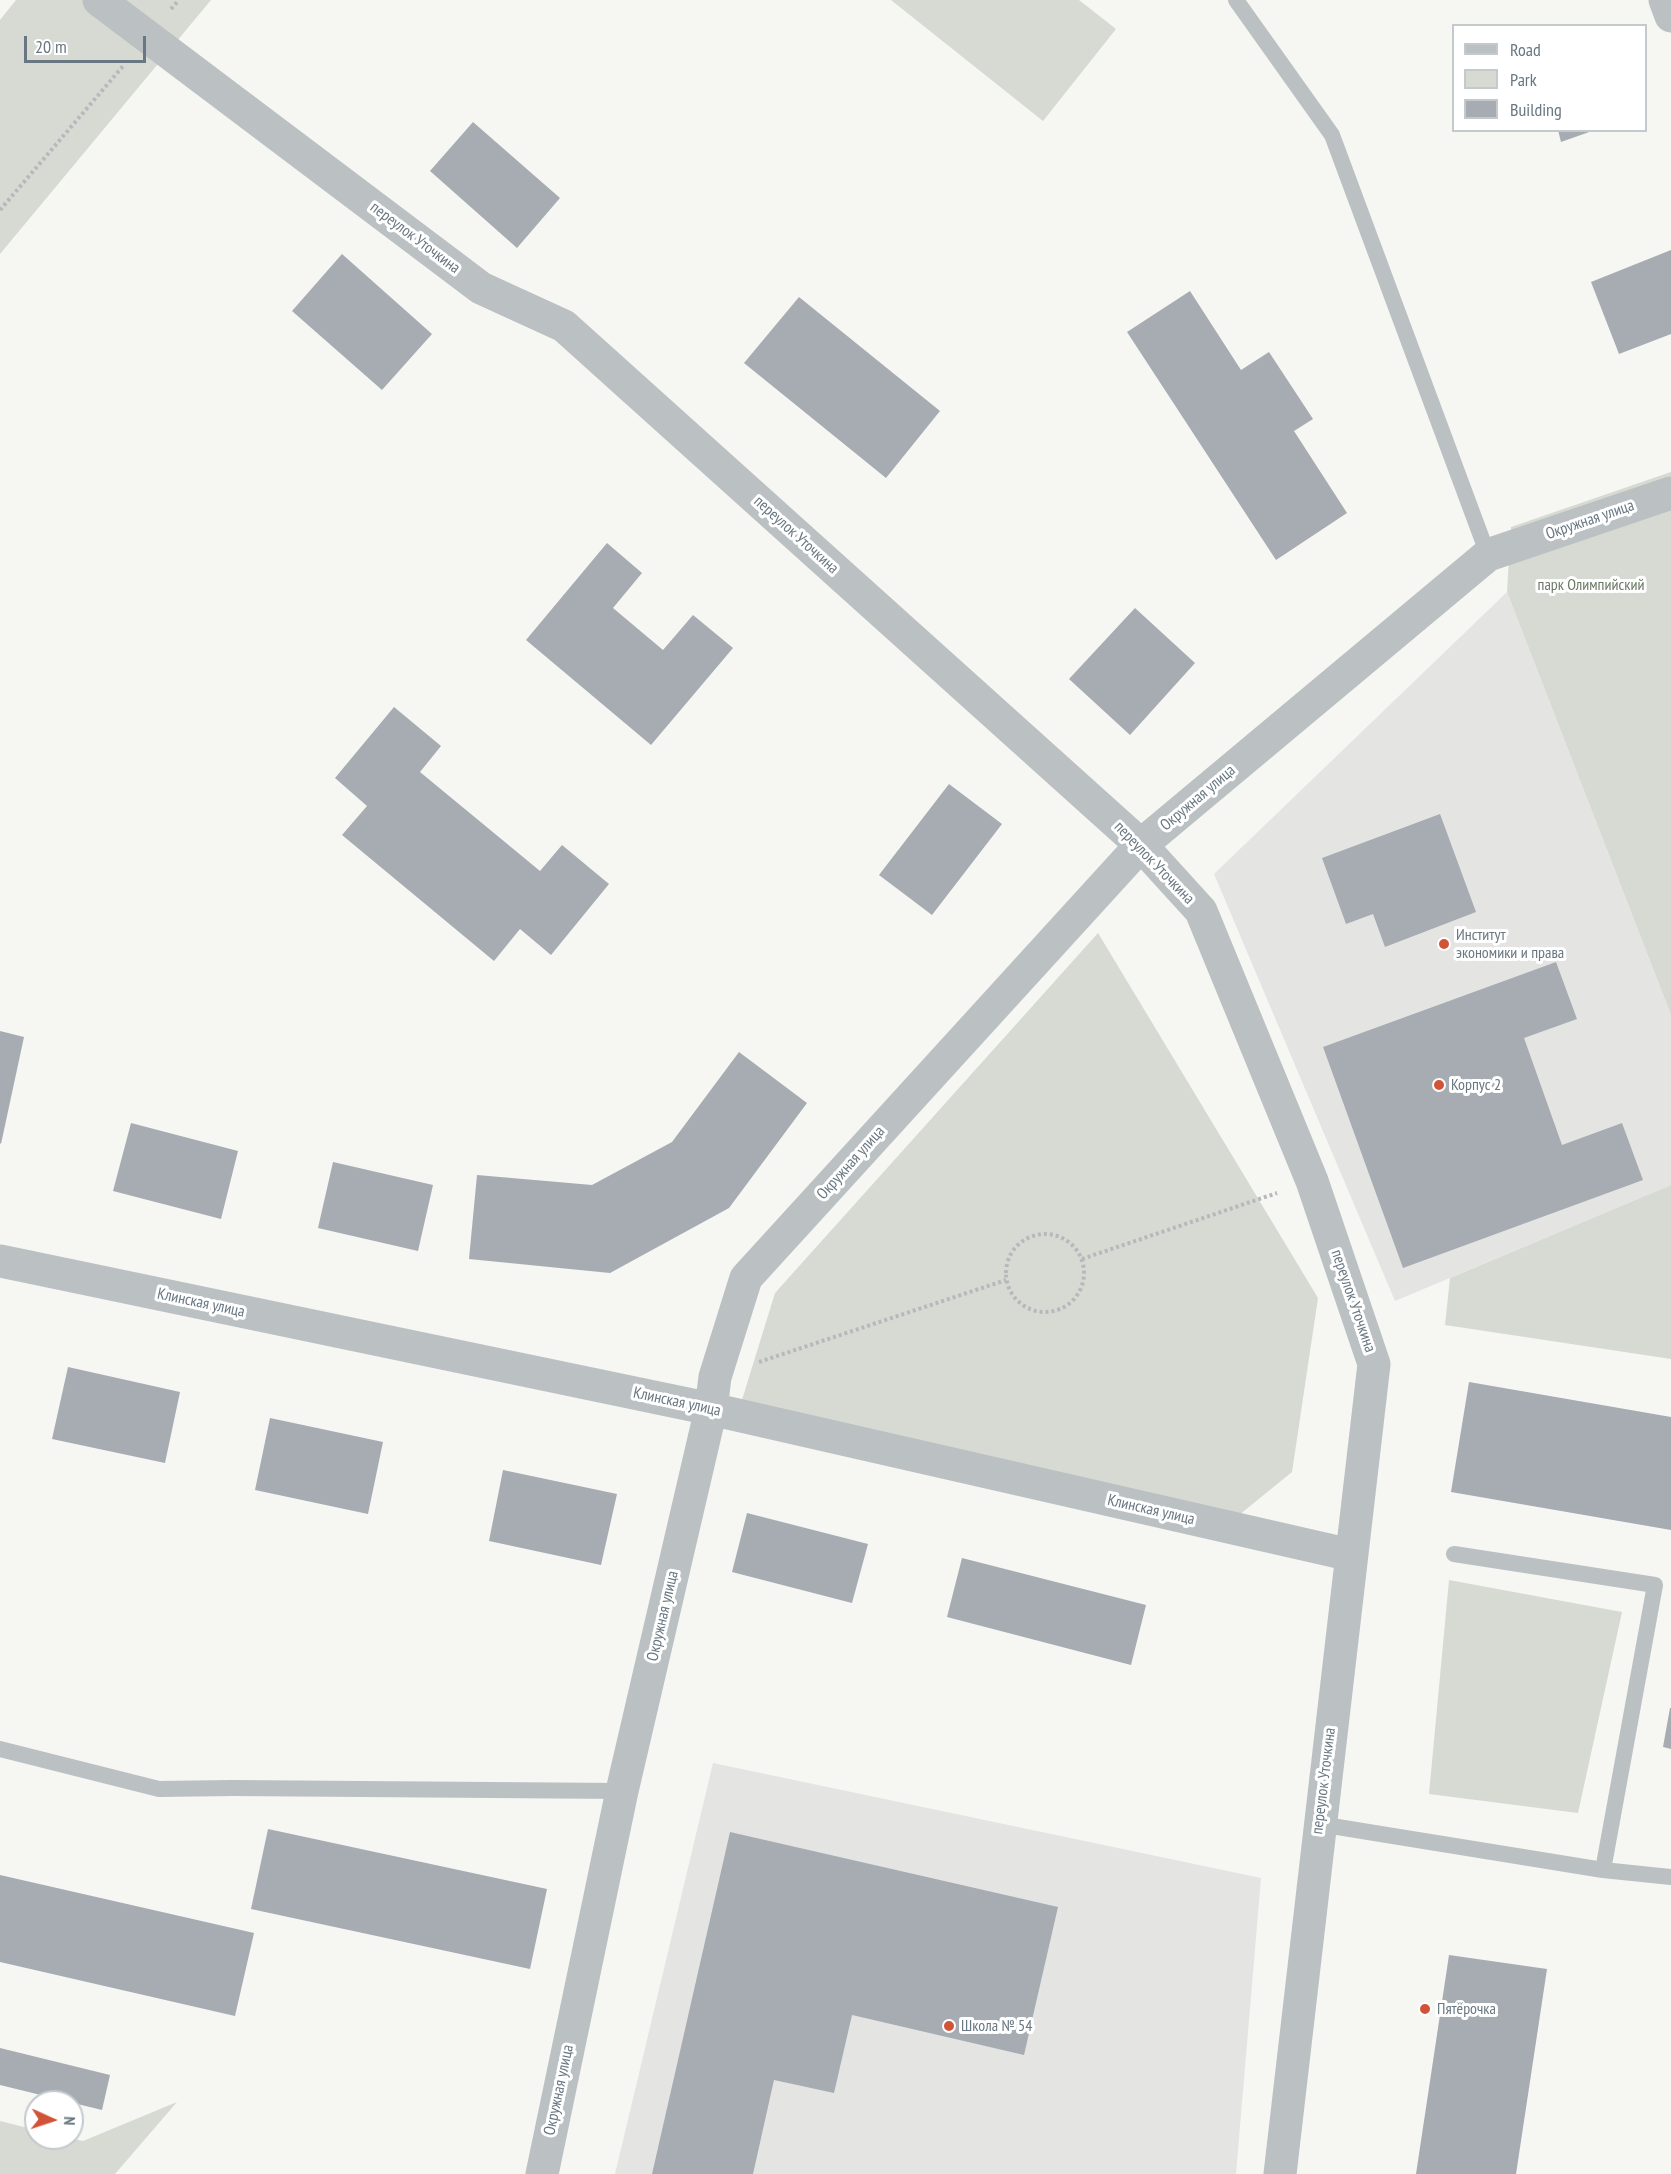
<!DOCTYPE html>
<html>
<head>
<meta charset="utf-8">
<style>
  body { margin:0 }
  #map { position:relative; width:1671px; height:2174px; overflow:hidden; background:#f6f6f3; font-family:"PT Sans Narrow",sans-serif }
  canvas { display:block }
  .legend { position:absolute; left:1452px; top:24px; width:195px; height:108px; box-sizing:border-box; background:#fff; border:2px solid #c3c9cd; margin:0; padding:8px 10px; list-style:none; font-size:18px; color:#687781 }
  .legend li { display:flex; align-items:center; gap:12px; height:30px }
  .legend b { width:30px; border:2px solid #c3c9cd }
  .north { position:absolute; left:24px; top:2090px; width:60px; height:60px; box-sizing:border-box; background:#fff; border:2px solid #c3c9cd; border-radius:50%; rotate:93deg; font-size:16px; font-weight:700; line-height:24px; text-align:center; color:#687781 }
  .north::after { content:''; display:block; margin:auto; width:21px; height:27px; background:#d25438; clip-path:polygon(50% 0,100% 100%,50% 72%,0 100%) }
  .scale { position:absolute; left:24px; top:36px; width:122px; height:27px; box-sizing:border-box; border:3px solid #687781; border-top:0; padding-left:8px; font-size:18px; line-height:21px; white-space:nowrap; color:#687781; -webkit-text-stroke:4px #fff; paint-order:stroke }
</style>
</head>
<body>
<div id="map">
<canvas width="1671" height="2174"></canvas>
<ul class="legend">
<li><b style="height:8px;background:#bbc0c3"></b>Road</li>
<li><b style="height:16px;background:#d6dad3"></b>Park</li>
<li><b style="height:16px;background:#a6acb2"></b>Building</li>
</ul>
<div class="north">N</div>
<div class="scale">20 m</div>
</div>
<script>
const g = document.querySelector('canvas').getContext('2d');
g.lineJoin = 'round';
function fillPath(path, color) { g.fillStyle = color; g.fill(path, 'evenodd'); }
const poly = rows => new Path2D(rows.map(r => 'M' + r).join(''));
function stroke(path, color, width, dash) { g.strokeStyle = color; g.lineWidth = width; g.lineCap = dash ? 'butt' : 'round'; g.setLineDash(dash || []); g.stroke(path); }
function drawText(font, color, halo, rows, align = 'center') {
  g.font = font + ' "PT Sans Narrow",sans-serif'; g.lineWidth = 6; g.setLineDash([]); g.textBaseline = 'middle'; g.strokeStyle = halo; g.fillStyle = color; for (const [text, x, y, turn = 0] of rows) {
    g.save(); g.translate(x, y); g.rotate((+turn || 0) * Math.PI / 180); g.textAlign = isNaN(turn) ? turn : align; if (halo) g.strokeText(text, 0, 0); g.fillText(text, 0, 0); g.restore();
  }
}
const built = poly([
  [1507,592,1671,1015,1671,1185,1395,1301,1214,874],
  [713,1763,1261,1878,1236,2174,615,2174]
]);
const green = poly([
  [16,0,211,0,0,254,0,20],
  [891,0,1079,0,1116,29,1043,121],
  [1671,472,1671,1015,1507,592,1511,527],
  [1098,933,1318,1298,1292,1472,1212,1537,733,1429,775,1293],
  [1671,1185,1671,1359,1445,1325,1450,1278],
  [1449,1580,1622,1612,1578,1813,1429,1794],
  [177,2102,115,2174,0,2174,0,2121,36,2130,36,2138,69,2138,83,2141]
]);
const building = poly([
  [473,122,560,198,517,248,430,171],
  [1558,130,1591,130,1592,131,1561,142],
  [1671,250,1671,334,1619,354,1591,282],
  [342,254,432,334,382,390,292,311],
  [1190,291,1241,370,1269,352,1313,419,1294,431,1347,513,1276,560,1127,332],
  [799,297,940,411,886,478,744,363],
  [607,543,642,573,613,608,663,650,693,615,733,648,651,745,526,640],
  [1135,608,1195,663,1130,735,1069,679],
  [394,707,441,746,420,772,540,871,562,845,609,884,551,955,520,929,494,961,342,835,367,806,335,778],
  [949,784,1002,824,932,915,879,875],
  [1440,814,1476,912,1385,947,1373,914,1346,924,1322,858],
  [1556,962,1577,1019,1524,1038,1562,1145,1622,1123,1643,1180,1403,1268,1323,1047],
  [0,1031,24,1037,1,1144,0,1143],
  [739,1052,807,1103,729,1208,610,1273,469,1259,477,1175,592,1185,672,1142],
  [131,1123,238,1151,221,1219,113,1191],
  [333,1162,433,1185,418,1251,318,1228],
  [68,1367,180,1392,165,1463,52,1439],
  [1469,1382,1671,1417,1671,1530,1451,1492],
  [270,1418,383,1442,368,1514,255,1490],
  [503,1470,617,1494,601,1565,489,1541],
  [747,1513,868,1544,852,1603,732,1572],
  [962,1558,1146,1605,1131,1665,947,1617],
  [1670,1708,1671,1708,1671,1749,1663,1747],
  [268,1829,547,1889,530,1969,251,1909],
  [730,1832,1058,1907,1024,2055,852,2015,834,2093,774,2080,753,2174,652,2174],
  [0,1875,254,1933,235,2016,0,1962],
  [1449,1955,1547,1969,1516,2174,1416,2174],
  [0,2048,110,2075,102,2110,0,2085]
]);
const path = poly([
  [171,9,179,0],
  [0,210,124,65],
  '1006 1273a39 39 0 1 1 78 0a39 39 0 1 1-78 0Z',
  [1082,1259,1277,1193],
  [759,1362,1006,1280]
]);
const service = poly([
  [1236,0,1332,135,1488,555],
  [1454,1554,1655,1585,1603,1870],
  [0,1749,159,1789,232,1788,622,1791],
  [1319,1824,1603,1870,1671,1877]
]);
const minor = poly([
  [99,0,481,288,564,326,1141,845,1201,911,1312,1181,1374,1364,1280,2174],
  [1665,0,1671,16],
  [0,1261,711,1409,1351,1555],
  [542,2174,622,1791,711,1409,715,1377,746,1278,1141,845,1488,555,1671,493]
]);
const markers = [
  [1444,944,6,"#d25438"],
  [1439,1085,6,"#d25438"],
  [1425,2009,6,"#d25438"],
  [949,2026,6,"#d25438"]
];
const streetNames = [
  ["переулок Уточкина",415,238,37],
  ["Окружная улица",1590,520,-19],
  ["переулок Уточкина",796,535,42],
  ["Окружная улица",1198,798,-40],
  ["переулок Уточкина",1154,863,46],
  ["Окружная улица",851,1163,-48],
  ["переулок Уточкина",1353,1301,71],
  ["Клинская улица",201,1303,12],
  ["Клинская улица",677,1402,12],
  ["Клинская улица",1151,1510,13],
  ["Окружная улица",663,1616,-77],
  ["переулок Уточкина",1324,1781,-83],
  ["Окружная улица",559,2090,-78]
];
const parkNames = [
  ["парк Олимпийский",1591,585]
];
const poiNames = [
  ["Институт",1456,935],
  ["экономики и права",1456,953],
  ["Корпус 2",1451,1085],
  ["Пятёрочка",1437,2009],
  ["Школа № 54",961,2026]
];
fillPath(built, '#e4e5e3');
fillPath(green, '#d6dad3');
fillPath(building, '#a6acb2');
stroke(path, '#b6b9bc', 4, [3, 3]);
stroke(service, '#bbc0c3', 16);
stroke(minor, '#bbc0c3', 33);
for (const [x, y, r, color] of markers) { const dot = new Path2D(); dot.arc(x, y, r, 0, 2 * Math.PI); g.fillStyle = color; g.fill(dot); stroke(dot, '#fff', 2); }
drawText('16px', '#687781', '#fff', streetNames);
drawText('16px', '#6b7966', '#fff', parkNames);
drawText('16px', '#687781', '#fff', poiNames, 'left');
</script>
</body>
</html>
